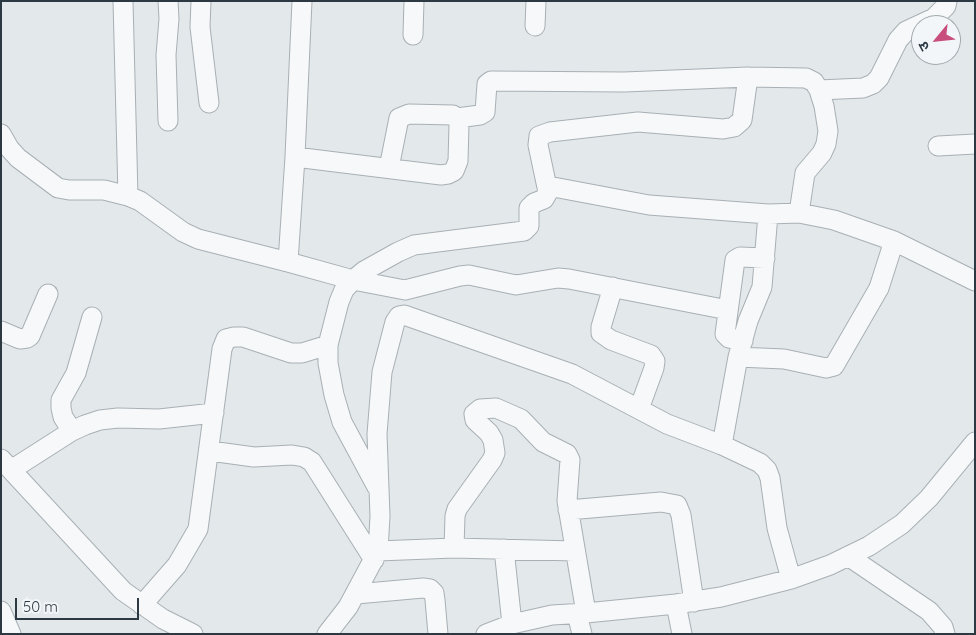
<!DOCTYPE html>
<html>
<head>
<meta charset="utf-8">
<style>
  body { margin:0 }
  #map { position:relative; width:976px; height:635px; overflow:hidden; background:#e3e8eb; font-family:Quicksand,"Noto Sans Devanagari",sans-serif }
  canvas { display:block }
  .frame { position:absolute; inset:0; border:2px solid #2c3942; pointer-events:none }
  .north { position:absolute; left:911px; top:15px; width:50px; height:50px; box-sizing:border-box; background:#f3f6f8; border:1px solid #a3aaaf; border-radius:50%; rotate:242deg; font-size:14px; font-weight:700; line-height:20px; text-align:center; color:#2c3942 }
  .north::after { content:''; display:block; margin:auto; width:18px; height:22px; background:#c84f7d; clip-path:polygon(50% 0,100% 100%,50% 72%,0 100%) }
  .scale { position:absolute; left:15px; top:598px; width:124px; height:22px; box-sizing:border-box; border:2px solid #2c3942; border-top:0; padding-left:6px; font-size:15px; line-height:18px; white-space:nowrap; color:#2c3942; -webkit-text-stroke:4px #f3f6f8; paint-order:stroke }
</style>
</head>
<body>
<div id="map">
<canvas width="976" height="635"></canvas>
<div class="frame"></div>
<div class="north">उ</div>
<div class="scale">50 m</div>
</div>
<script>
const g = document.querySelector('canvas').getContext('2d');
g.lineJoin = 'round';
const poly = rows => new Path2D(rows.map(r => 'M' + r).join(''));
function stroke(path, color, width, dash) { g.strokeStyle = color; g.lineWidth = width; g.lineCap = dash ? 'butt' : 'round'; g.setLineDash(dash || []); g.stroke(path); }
const minor = poly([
  [123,1,128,196],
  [168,1,169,19,166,55,168,121],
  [201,1,200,27,209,103],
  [535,26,536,1],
  [413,35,414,1],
  [819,90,863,88,873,84,879,78,898,40,906,31,934,18,946,6,947,1],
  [457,118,480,115,485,112,487,84,491,81,624,82,748,77,806,78,814,82,819,90,824,106,828,131,826,144,822,153,805,173,799,213],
  [1,134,9,148,18,158,58,188,69,190,104,190,128,196,140,201,183,232,198,239,288,262,353,280,405,290,460,276,469,275,516,285,558,278,569,279,728,310],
  [938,146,975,144],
  [295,157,441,175,448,174,454,171,458,161,459,124,457,118,453,115,409,114,399,118,389,168],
  [548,186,649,205,768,214,799,213,834,220,894,241,975,281],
  [288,262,295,157,302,1],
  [613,287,601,327,601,333,611,340,651,355,655,361,654,368,639,409],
  [1,331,20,339,27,338,30,336,48,294],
  [743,341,729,338,725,334,735,260,740,257,765,258],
  [738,357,784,359,826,368,834,366,879,288,894,241],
  [72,431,63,417,61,408,61,400,76,373,92,317],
  [722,445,738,357,748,321,762,287,768,214],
  [210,451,254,457,292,455,304,457,312,462,374,560],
  [1,459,123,591,163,619,193,634],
  [11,470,72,431,85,425,100,420,118,418,159,419,214,413],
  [377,487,342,422,334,395,328,363,328,345,339,302,344,290,353,280,364,271,398,252,414,245,524,231,529,226,529,208,534,203,544,199,548,192,538,145,539,136,550,132,638,122,723,129,734,127,742,120,748,77],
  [568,510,661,502,677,505,681,515,694,602],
  [454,548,455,516,457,509,492,460,495,453,493,440,489,433,475,420,474,414,480,409,496,408,521,419,543,442,567,454,570,460,567,501,586,613],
  [504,549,512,624],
  [378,551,454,548,575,551],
  [848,556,929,611,943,627,945,634],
  [356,594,423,588,430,589,434,593,435,600,438,634],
  [676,604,682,634],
  [142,605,177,565,198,529,222,349,226,339,234,337,243,337,291,353,302,353,328,345],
  [1,611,11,634],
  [577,614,582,634],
  [327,634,348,607,378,551,380,516,377,434,382,372,395,322,399,316,404,315,572,374,667,424,722,445,760,463,767,470,770,478,777,528,791,579],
  [486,634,512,624,552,615,586,613,676,604,721,597,791,579,830,565,869,546,902,524,929,498,975,442]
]);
stroke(minor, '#a8b0b5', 21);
stroke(minor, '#f6f8f9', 19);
</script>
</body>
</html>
